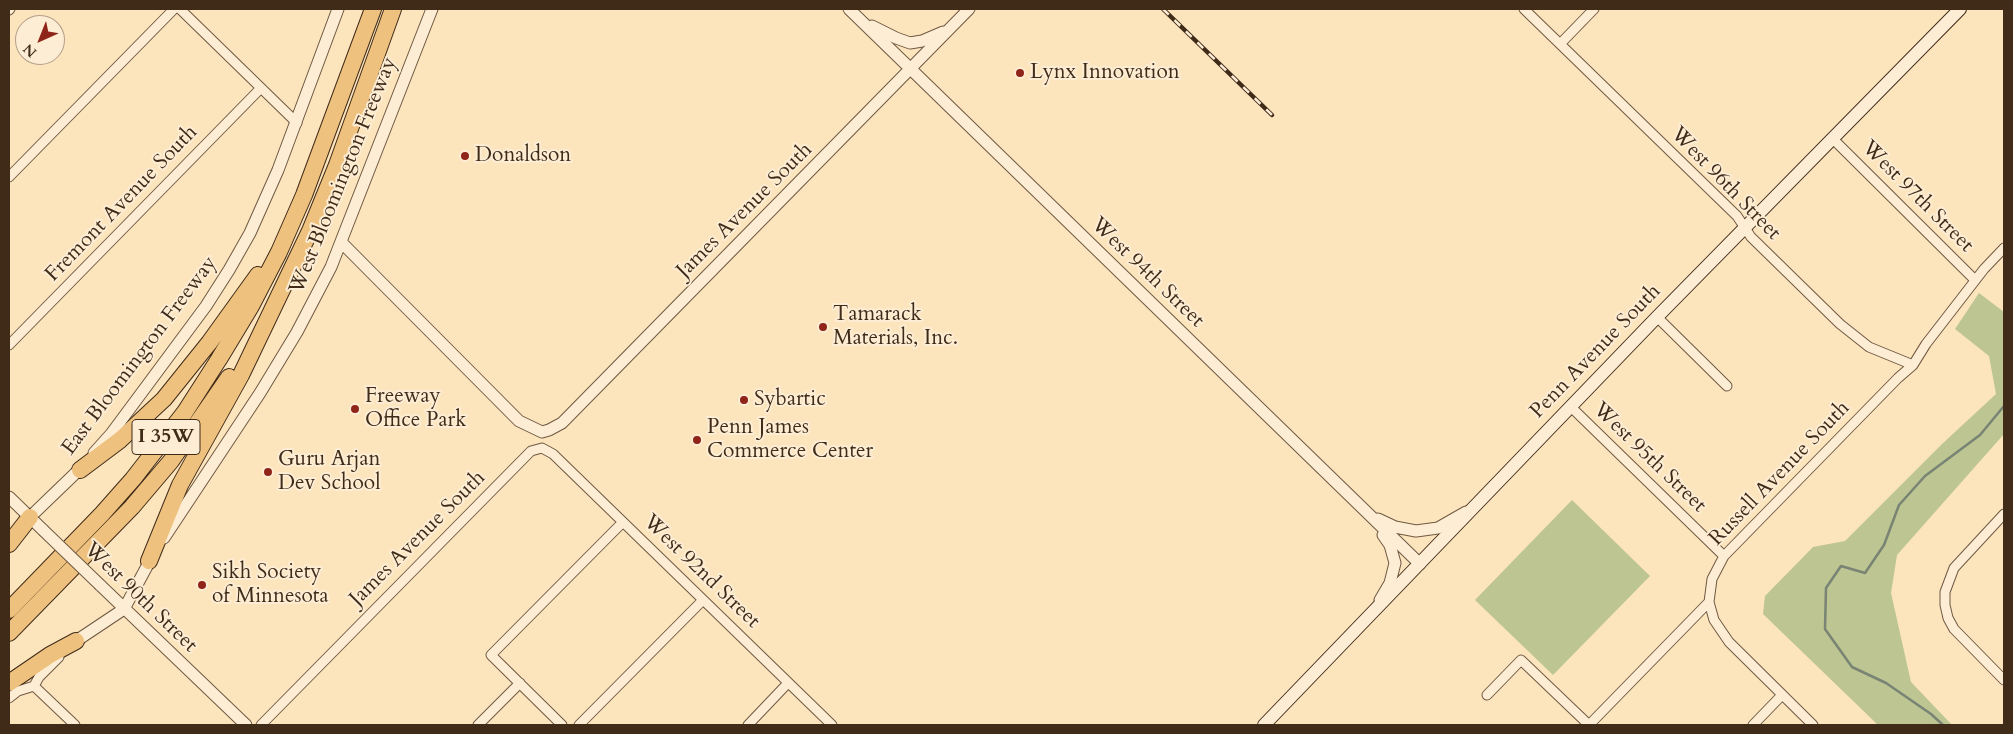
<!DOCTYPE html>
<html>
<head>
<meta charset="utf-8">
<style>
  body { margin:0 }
  #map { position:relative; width:2013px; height:734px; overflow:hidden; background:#fce4bd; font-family:Cardo,serif }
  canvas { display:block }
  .frame { position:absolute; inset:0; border:10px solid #402b19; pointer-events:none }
  .north { position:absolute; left:15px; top:15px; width:50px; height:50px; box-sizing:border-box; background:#fdedd4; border:1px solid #b19f89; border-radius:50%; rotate:224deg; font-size:14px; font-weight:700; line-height:20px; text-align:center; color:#402b19 }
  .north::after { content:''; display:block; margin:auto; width:18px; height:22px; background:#8f2418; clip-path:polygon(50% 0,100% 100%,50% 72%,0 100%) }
</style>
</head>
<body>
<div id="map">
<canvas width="2013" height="734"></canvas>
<div class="frame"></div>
<div class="north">N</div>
</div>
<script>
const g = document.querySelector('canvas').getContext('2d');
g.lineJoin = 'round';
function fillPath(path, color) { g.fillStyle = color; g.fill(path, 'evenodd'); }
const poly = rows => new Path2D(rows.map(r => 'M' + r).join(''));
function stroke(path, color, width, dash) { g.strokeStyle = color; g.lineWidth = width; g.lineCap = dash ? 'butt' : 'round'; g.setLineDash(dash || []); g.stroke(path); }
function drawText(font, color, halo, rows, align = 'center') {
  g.font = font + ' Cardo,serif'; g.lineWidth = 4; g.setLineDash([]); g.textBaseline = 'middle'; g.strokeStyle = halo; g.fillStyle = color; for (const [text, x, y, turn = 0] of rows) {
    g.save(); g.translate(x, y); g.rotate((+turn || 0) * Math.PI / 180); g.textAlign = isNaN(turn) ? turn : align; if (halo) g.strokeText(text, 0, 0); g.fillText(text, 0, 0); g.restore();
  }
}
const green = poly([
  [1979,293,2004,312,2004,434,1897,555,1891,593,1911,682,1952,725,1878,725,1763,614,1765,596,1813,547,1845,541,1942,444,1996,394,1989,356,1955,329],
  [1572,500,1650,576,1553,675,1475,600]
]);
const stream = poly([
  [1943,725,1931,714,1886,683,1852,667,1825,629,1826,588,1841,566,1865,573,1884,545,1899,505,1925,476,1980,435,2004,406]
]);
const minor = poly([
  [180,9,297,123],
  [1524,9,1737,216,1751,237,1840,324,1869,347,1913,365],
  [9,10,10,9],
  [1560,44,1594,9],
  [1833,139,1975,280],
  [9,177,174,9],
  [1657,317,1727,386],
  [9,345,261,88],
  [1571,407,1724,556],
  [2004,514,1954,568,1945,592,1945,605,1948,618,1954,629,2004,680],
  [1709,602,1714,620,1729,642,1813,725],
  [34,686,75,725],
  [1487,695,1521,660,1589,725,1709,602,1712,579,1724,556,1898,378,1913,365,1926,344,1984,269,2004,248],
  [9,698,18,691,34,686,39,677,59,657],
  [261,725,531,451,542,448,553,454,832,725],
  [478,725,520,683],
  [562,725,491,655,623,522],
  [579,725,703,600],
  [748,725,788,683],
  [1753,725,1782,695]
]);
const tertiary = poly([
  [849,9,1420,564],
  [872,26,896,38,910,43,922,41,943,32],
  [341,242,519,421,542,432,549,430,562,423,969,9],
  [94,453,111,434,206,306,229,270,250,233,278,170,338,9],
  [9,497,43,530],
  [30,517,84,465],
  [1378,519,1395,527,1416,531,1438,528,1466,512],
  [164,538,260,393,297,332,331,267,432,9],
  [100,585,246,725],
  [1380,600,1390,583,1395,563,1390,545,1383,535],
  [76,641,124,609,153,555]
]);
const secondary = poly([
  [1264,725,1657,317,1960,9]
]);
const motorway = poly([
  [80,470,120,440,164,399,209,343,258,275],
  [9,544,30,517],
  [149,561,180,485,241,375,310,231,337,165,393,9],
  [9,610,102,514,133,479,185,412,219,359,251,306,279,252,304,195,373,9],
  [9,633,132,507,171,461,229,377],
  [9,683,50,655,76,641]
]);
const rail = poly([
  [1163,9,1272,115]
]);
const tertiaryBridge = poly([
  [43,530,100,585]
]);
const markers = [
  [1020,73,5,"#8f2418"],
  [465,156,5,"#8f2418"],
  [823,327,5,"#8f2418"],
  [744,400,5,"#8f2418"],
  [355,409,5,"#8f2418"],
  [697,440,5,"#8f2418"],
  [268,472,5,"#8f2418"],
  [202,585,5,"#8f2418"]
];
const shields = [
  [166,437,68]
];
const shieldNames = [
  ["I 35W",166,437]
];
const poiNames = [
  ["Lynx Innovation",1030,73],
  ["Donaldson",475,156],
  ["Tamarack",833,315],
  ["Materials, Inc.",833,339],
  ["Freeway",365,397],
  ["Office Park",365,421],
  ["Sybartic",754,400],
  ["Penn James",707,428],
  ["Commerce Center",707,452],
  ["Guru Arjan",278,460],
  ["Dev School",278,484],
  ["Sikh Society",212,573],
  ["of Minnesota",212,597]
];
const streetNames = [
  ["West Bloomington Freeway",344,176,-68],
  ["West 96th Street",1725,184,46],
  ["West 97th Street",1917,197,45],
  ["Fremont Avenue South",122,204,-46],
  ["James Avenue South",745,211,-45],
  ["West 94th Street",1147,273,44],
  ["Penn Avenue South",1596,352,-46],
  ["East Bloomington Freeway",140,356,-53],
  ["West 95th Street",1649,458,44],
  ["Russell Avenue South",1780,474,-46],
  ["James Avenue South",418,539,-45],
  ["West 92nd Street",701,572,44],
  ["West 90th Street",140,598,44]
];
fillPath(green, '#bdc592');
stroke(stream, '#798474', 2.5);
stroke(minor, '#6f5942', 11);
stroke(tertiary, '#6f5942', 13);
stroke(secondary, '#402b19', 14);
stroke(motorway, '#402b19', 18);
stroke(minor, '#fdedd4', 9);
stroke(tertiary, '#fdedd4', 11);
stroke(secondary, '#fdedd4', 12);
stroke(motorway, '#eec27e', 16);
stroke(rail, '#402b19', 4.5);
stroke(rail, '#fdedd4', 2.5, [8]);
stroke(tertiaryBridge, '#6f5942', 13, []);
stroke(tertiaryBridge, '#fdedd4', 11);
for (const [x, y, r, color] of markers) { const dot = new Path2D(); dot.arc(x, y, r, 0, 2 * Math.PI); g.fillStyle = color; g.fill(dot); stroke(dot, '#fdedd4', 2); }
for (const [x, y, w] of shields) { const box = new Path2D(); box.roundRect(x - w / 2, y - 17.5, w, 35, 4); g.fillStyle = '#fdedd4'; g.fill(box); stroke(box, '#402b19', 1); }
drawText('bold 20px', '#402b19', null, shieldNames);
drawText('21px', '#402b19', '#fdedd4', poiNames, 'left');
drawText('21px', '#402b19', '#fdedd4', streetNames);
</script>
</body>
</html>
